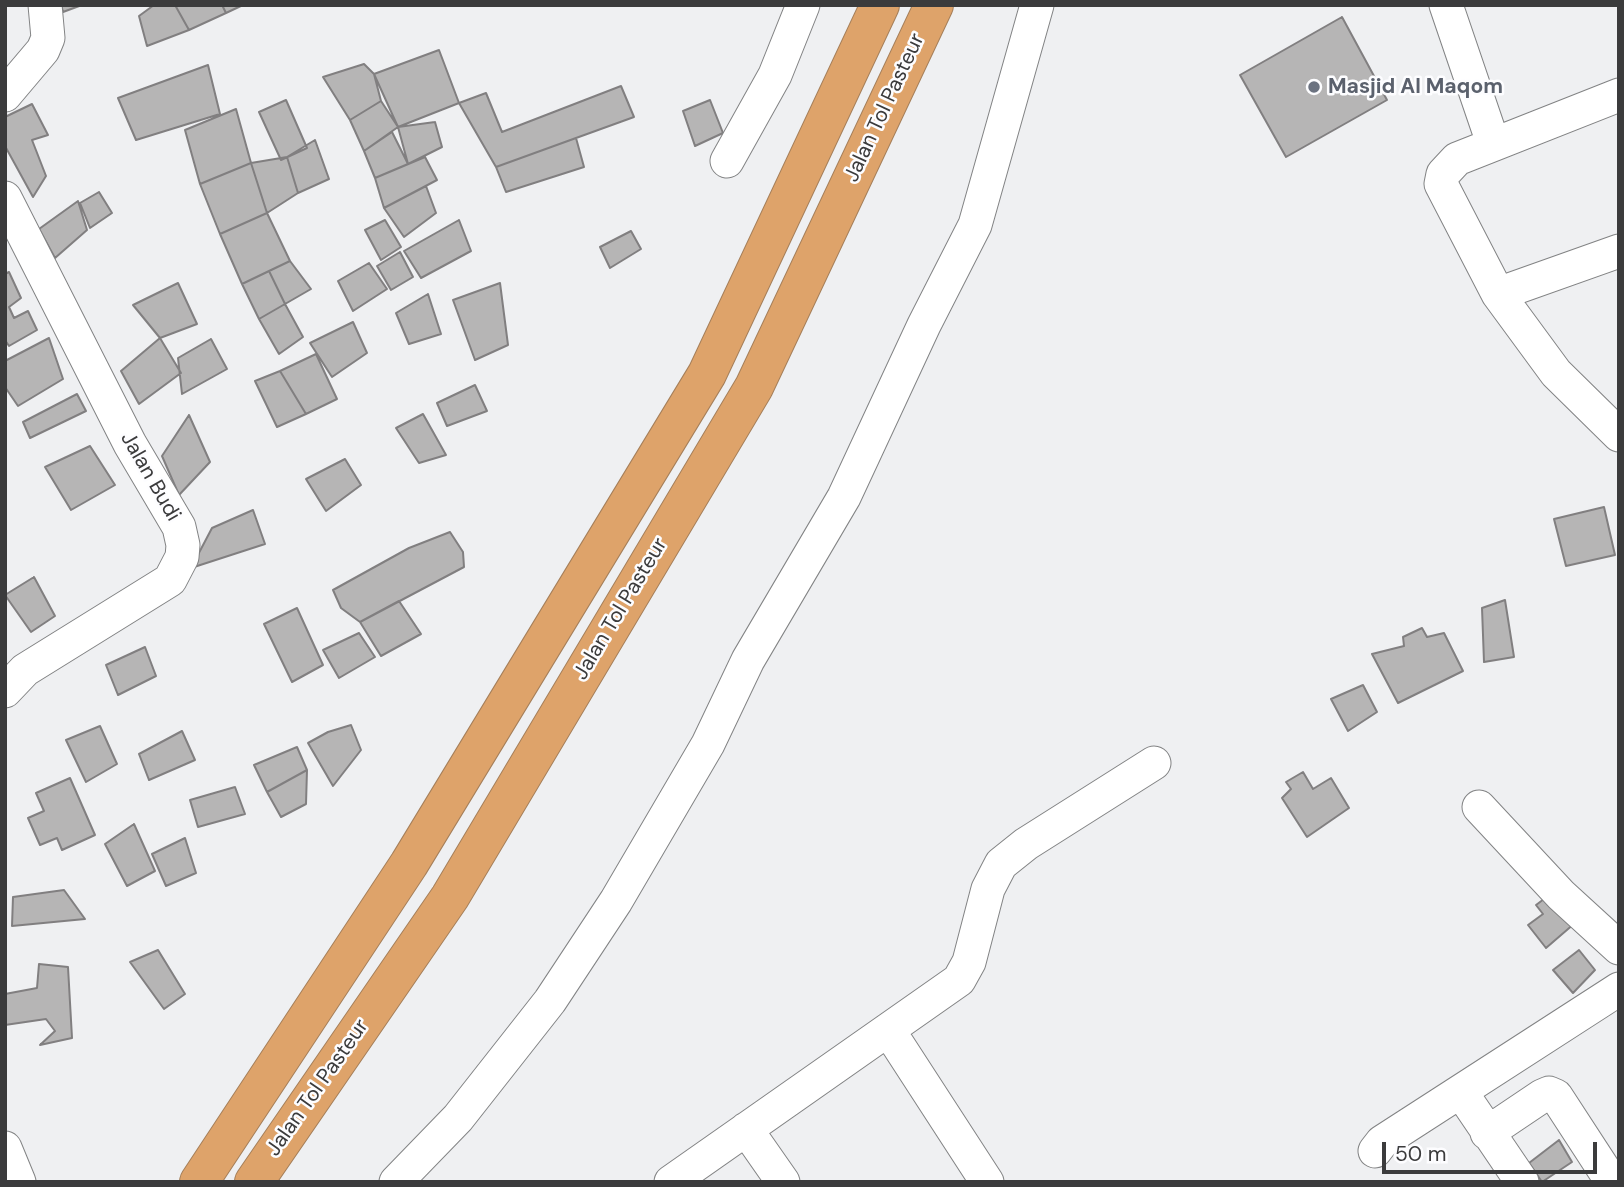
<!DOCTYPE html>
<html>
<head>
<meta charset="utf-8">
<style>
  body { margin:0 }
  #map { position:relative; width:1624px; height:1187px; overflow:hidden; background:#eff0f2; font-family:"DM Sans",sans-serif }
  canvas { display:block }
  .frame { position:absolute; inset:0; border:7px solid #3b3b3c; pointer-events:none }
  .scale { position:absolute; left:1382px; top:1142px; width:215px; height:32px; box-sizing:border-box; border:4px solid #3b3b3c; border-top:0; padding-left:9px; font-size:21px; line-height:24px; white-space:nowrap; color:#3b3b3c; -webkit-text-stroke:5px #fdfdff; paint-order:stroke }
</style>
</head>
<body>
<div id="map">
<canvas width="1624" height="1187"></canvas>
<div class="frame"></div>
<div class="scale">50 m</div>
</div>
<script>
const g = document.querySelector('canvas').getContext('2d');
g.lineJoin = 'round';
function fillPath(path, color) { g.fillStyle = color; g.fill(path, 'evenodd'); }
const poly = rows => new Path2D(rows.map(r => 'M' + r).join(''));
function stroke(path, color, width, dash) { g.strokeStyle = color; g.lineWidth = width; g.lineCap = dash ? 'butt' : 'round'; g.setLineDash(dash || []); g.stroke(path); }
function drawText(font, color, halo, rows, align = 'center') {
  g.font = font + ' "DM Sans",sans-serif'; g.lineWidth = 5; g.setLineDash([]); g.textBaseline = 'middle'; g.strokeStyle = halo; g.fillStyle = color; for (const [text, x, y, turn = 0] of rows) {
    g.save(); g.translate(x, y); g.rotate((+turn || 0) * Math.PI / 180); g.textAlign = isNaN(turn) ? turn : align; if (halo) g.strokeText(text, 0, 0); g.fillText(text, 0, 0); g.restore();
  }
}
const building = poly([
  [61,5,82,5,63,12,61,5],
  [154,5,175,5,189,30,147,46,139,16,154,5],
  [175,5,222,5,226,13,189,30,175,5],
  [222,5,243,5,226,13,222,5],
  [1342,17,1387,100,1286,157,1240,75,1342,17],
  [439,50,459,103,398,127,374,74,439,50],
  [364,64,374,74,381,101,350,120,323,77,364,64],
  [208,65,220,114,136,140,118,98,208,65],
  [621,86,634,117,496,167,459,103,486,93,502,132,621,86],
  [286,100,307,148,281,160,259,112,286,100],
  [710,100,723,133,695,146,683,111,710,100],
  [381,101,398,127,364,151,350,120,381,101],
  [32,104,48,135,32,140,46,176,33,197,5,146,5,117,32,104],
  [236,109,251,163,200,184,185,130,236,109],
  [435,122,442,147,408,164,398,127,435,122],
  [392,132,408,164,375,178,364,151,392,132],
  [576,138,584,167,506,192,496,167,576,138],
  [315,140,329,179,298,193,287,157,315,140],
  [287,157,298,193,267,213,251,163,287,157],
  [425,157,437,180,384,208,375,178,425,157],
  [251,163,267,213,220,234,200,184,251,163],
  [426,186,436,213,404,237,384,208,426,186],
  [99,192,112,213,90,228,80,203,99,192],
  [78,201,87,230,55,258,39,229,78,201],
  [267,213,290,261,242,284,220,234,267,213],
  [385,220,401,247,381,260,365,230,385,220],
  [459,220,471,251,421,278,404,251,459,220],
  [631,231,641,249,610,268,600,247,631,231],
  [400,252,413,277,391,290,377,266,400,252],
  [290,261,311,289,285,304,269,271,290,261],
  [369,263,387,289,353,311,338,281,369,263],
  [269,271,285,304,259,319,242,284,269,271],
  [9,272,21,298,9,307,14,318,28,311,37,330,9,346,5,340,5,274,9,272],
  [178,283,197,324,160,338,133,305,178,283],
  [500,283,508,345,475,360,453,300,500,283],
  [428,294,441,334,409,344,396,313,428,294],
  [285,304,303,337,279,354,259,319,285,304],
  [353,322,367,353,332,377,310,343,353,322],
  [49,338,63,379,18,406,5,387,5,361,49,338],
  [160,338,181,373,139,404,121,371,160,338],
  [211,339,227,369,182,394,178,358,211,339],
  [316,354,337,399,306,414,280,371,316,354],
  [280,371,306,414,277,427,255,381,280,371],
  [475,385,487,411,447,426,437,403,475,385],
  [77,394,86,411,30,438,23,422,77,394],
  [423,414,446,455,419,463,396,428,423,414],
  [189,415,210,462,179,495,162,456,189,415],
  [90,446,115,485,71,510,45,467,90,446],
  [345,459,361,485,326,511,306,479,345,459],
  [1604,507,1615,555,1566,566,1554,519,1604,507],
  [253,510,265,544,191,568,212,528,253,510],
  [450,532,463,552,464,567,360,622,341,608,333,590,409,548,450,532],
  [34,577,55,616,31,632,5,595,34,577],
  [1505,600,1514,657,1484,662,1482,608,1505,600],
  [399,601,421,634,381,656,360,622,399,601],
  [297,608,323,665,292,682,264,624,297,608],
  [1422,628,1427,637,1444,633,1463,671,1398,703,1372,654,1404,646,1403,637,1422,628],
  [359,633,375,657,339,678,323,650,359,633],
  [145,647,156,676,118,695,106,665,145,647],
  [1363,685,1377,712,1348,731,1331,699,1363,685],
  [351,725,361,750,333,786,308,743,328,732,351,725],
  [100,726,117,764,86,782,66,740,100,726],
  [182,731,195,760,149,780,139,754,182,731],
  [297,747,307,770,267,792,254,765,297,747],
  [307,770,306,804,281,817,267,792,307,770],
  [1303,772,1313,789,1331,778,1349,808,1307,837,1282,798,1291,789,1286,782,1303,772],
  [70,778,95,835,62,850,57,838,40,845,28,818,44,811,36,793,70,778],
  [235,787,245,814,198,827,190,800,235,787],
  [134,824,155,871,127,886,105,844,134,824],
  [185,838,196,873,166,886,152,854,185,838],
  [64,890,85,919,12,926,13,897,64,890],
  [1548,896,1575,923,1546,948,1528,925,1543,914,1536,905,1548,896],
  [158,950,185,994,164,1009,130,962,158,950],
  [1579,950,1595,970,1573,993,1553,970,1579,950],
  [39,964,68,967,72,1038,40,1045,55,1031,46,1019,5,1025,5,994,37,988,39,964],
  [1559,1140,1572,1162,1542,1182,1529,1163,1559,1140]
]);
const minor = poly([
  [1446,5,1493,143],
  [5,95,43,50,48,38,45,5],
  [1619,95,1457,159,1443,174,1441,184,1498,294,1556,373,1619,435],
  [727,161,775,75,803,5],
  [5,198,130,444,179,527,183,545,182,557,170,580,25,670,5,691],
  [1498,294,1619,251],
  [1479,807,1561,895,1619,948],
  [889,1031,987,1182],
  [1461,1092,1522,1182],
  [746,1129,783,1182],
  [1487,1133,1542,1096,1549,1093,1556,1096,1612,1182],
  [5,1148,19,1182],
  [1375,1151,1382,1142,1619,989],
  [396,1182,458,1118,550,1001,616,901,708,744,748,660,844,497,924,325,975,225,1037,5],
  [671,1182,959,980,969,962,988,889,1001,864,1026,844,1154,763]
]);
const highway = poly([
  [199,1182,409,864,707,374,880,5],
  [254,1182,450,897,754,387,934,5]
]);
const markers = [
  [1314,87,7,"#6b7280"]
];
const worshipNames = [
  ["Masjid Al Maqom",1328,87]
];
const streetNames = [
  ["Jalan Tol Pasteur",885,108,-65],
  ["Jalan Budi",150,477,60],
  ["Jalan Tol Pasteur",621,609,-59],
  ["Jalan Tol Pasteur",318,1088,-55]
];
fillPath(building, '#b6b5b5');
stroke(building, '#817f80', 2);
stroke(minor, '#828384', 35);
stroke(highway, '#a57f5a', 40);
stroke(minor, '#fff', 33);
stroke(highway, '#dea36a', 38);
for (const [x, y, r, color] of markers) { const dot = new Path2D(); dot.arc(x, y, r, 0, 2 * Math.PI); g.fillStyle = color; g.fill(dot); stroke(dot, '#fdfdff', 2.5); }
drawText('bold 21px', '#5b616d', '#fdfdff', worshipNames, 'left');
drawText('21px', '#3b3b3c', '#fdfdff', streetNames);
</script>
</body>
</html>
